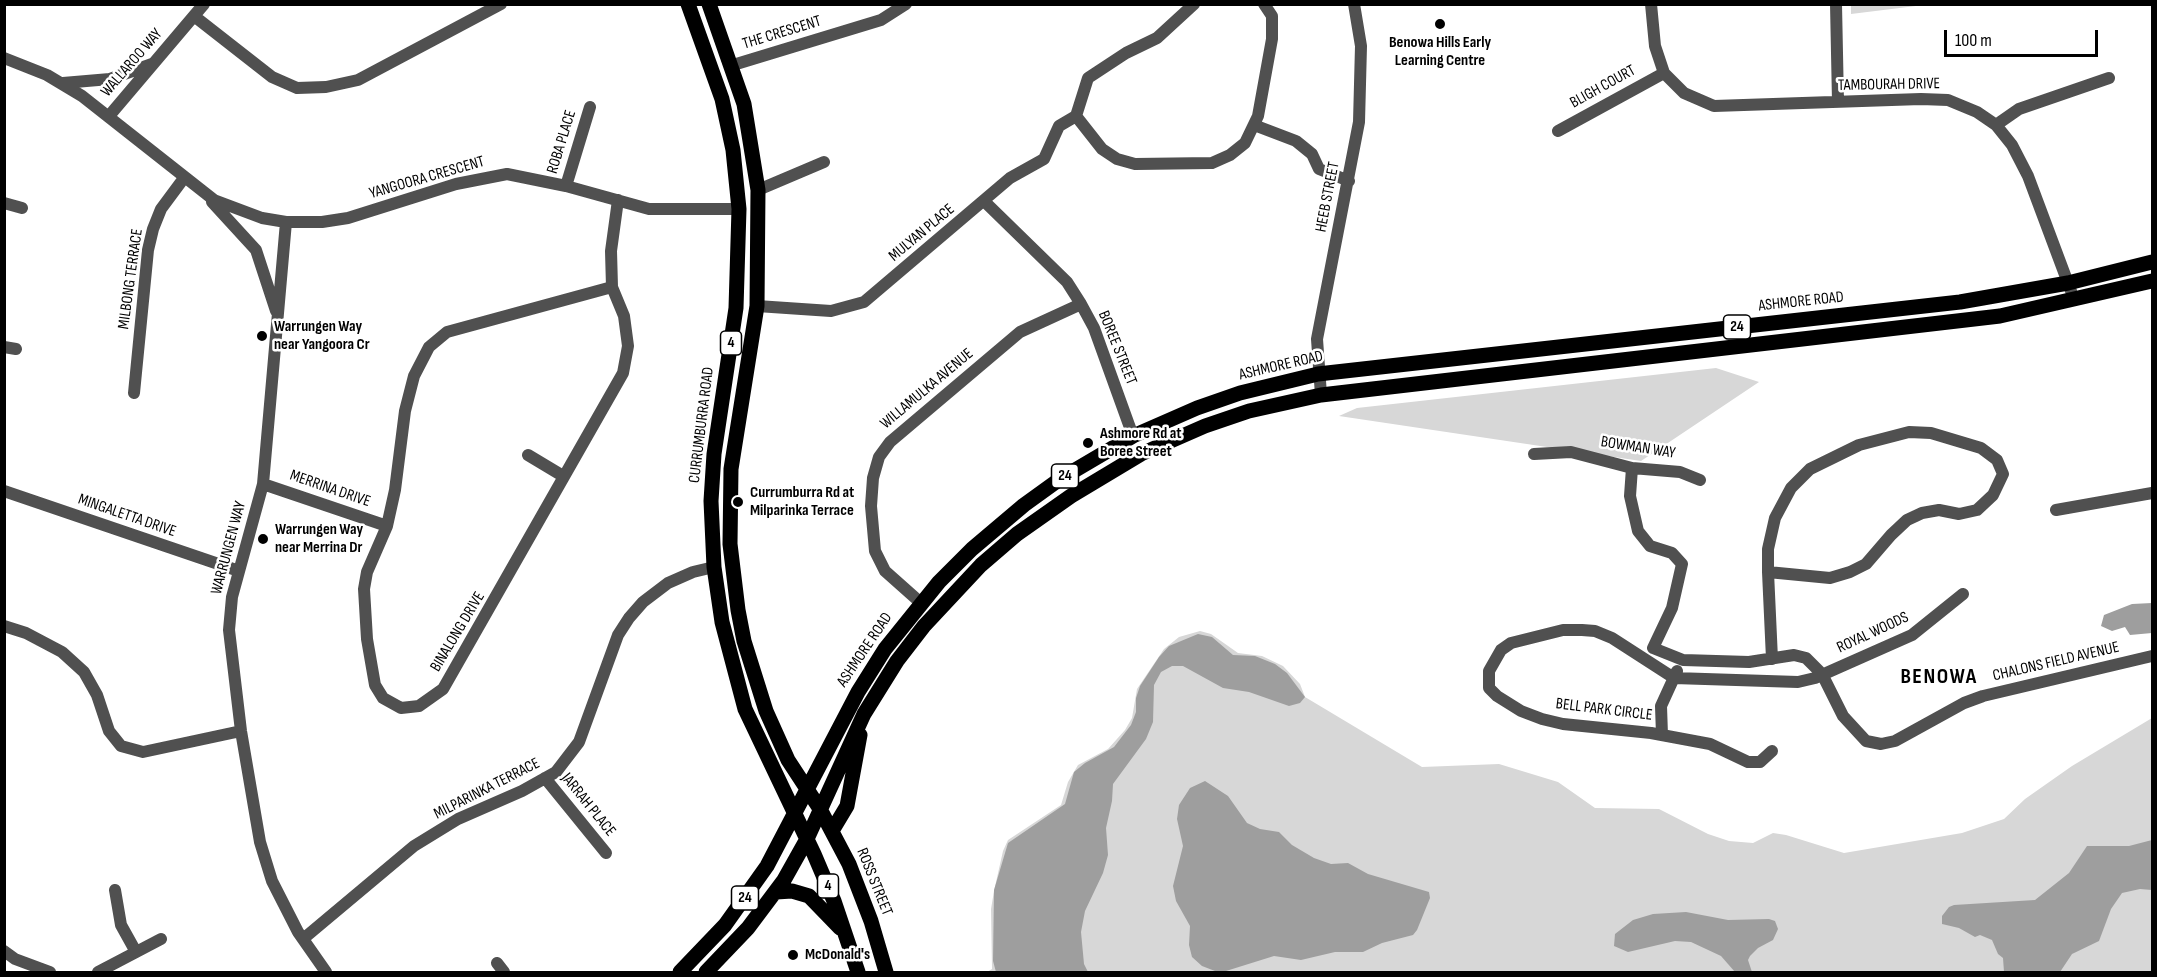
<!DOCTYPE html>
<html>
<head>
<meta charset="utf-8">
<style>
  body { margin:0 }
  #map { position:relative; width:2157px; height:977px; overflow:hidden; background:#fff; font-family:"Sofia Sans Condensed",sans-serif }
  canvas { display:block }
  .frame { position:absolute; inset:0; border:6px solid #000; pointer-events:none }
  .scale { position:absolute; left:1944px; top:30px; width:154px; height:27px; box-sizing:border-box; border:3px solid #000; border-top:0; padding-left:8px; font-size:18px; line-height:21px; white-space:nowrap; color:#000; -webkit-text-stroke:4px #fff; paint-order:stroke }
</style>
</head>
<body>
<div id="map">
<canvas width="2157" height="977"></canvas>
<div class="frame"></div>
<div class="scale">100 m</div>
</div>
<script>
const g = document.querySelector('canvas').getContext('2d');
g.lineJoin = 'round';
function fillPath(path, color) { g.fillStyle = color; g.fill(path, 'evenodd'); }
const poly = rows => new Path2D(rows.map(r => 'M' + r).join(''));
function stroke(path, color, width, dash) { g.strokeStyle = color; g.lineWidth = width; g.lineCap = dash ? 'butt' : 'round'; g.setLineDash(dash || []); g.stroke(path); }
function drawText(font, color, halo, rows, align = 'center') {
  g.font = font + ' "Sofia Sans Condensed",sans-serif'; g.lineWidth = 5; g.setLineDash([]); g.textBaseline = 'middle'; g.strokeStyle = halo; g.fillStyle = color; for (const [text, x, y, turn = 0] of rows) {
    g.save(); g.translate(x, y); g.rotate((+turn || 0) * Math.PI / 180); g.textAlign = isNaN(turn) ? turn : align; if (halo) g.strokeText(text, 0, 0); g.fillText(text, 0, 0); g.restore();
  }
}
const green = poly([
  [1851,4,1924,4,1924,5,1851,14],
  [1716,368,1759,382,1641,461,1339,416,1357,408],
  [1200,631,1211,634,1238,653,1262,656,1283,666,1300,684,1305,697,1422,767,1499,764,1558,782,1595,808,1659,809,1708,834,1729,841,1753,843,1773,833,1786,835,1844,853,1962,833,2004,819,2025,799,2072,766,2152,718,2152,972,987,972,992,969,991,909,994,891,1003,851,1008,840,1061,805,1068,782,1078,765,1108,749,1125,730,1132,718,1137,689,1164,649,1179,637]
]);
const water = poly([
  [2152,603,2152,633,2130,635,2125,627,2112,631,2101,626,2104,615,2132,604],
  [1198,634,1212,637,1233,655,1255,656,1275,664,1287,673,1305,697,1300,703,1289,706,1249,692,1223,688,1183,666,1172,666,1161,672,1154,685,1153,722,1146,739,1113,784,1112,801,1106,828,1108,855,1103,873,1085,911,1081,932,1084,964,1088,972,996,972,993,961,994,890,1008,843,1065,804,1074,772,1085,763,1114,747,1131,725,1136,712,1136,698,1140,686,1159,657,1169,646],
  [1205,781,1228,796,1247,823,1260,829,1279,832,1292,845,1314,858,1331,864,1348,863,1368,874,1429,892,1430,898,1417,930,1413,935,1382,943,1363,952,1335,952,1301,960,1274,956,1226,971,1215,971,1202,966,1192,957,1189,945,1190,926,1176,901,1173,886,1183,846,1177,819,1179,805,1190,788],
  [2152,840,2152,890,2140,889,2122,893,2111,909,2099,941,2072,954,2060,972,2004,972,2003,958,1998,954,1992,940,1980,935,1975,937,1959,928,1942,924,1942,916,1949,907,1954,905,2035,900,2069,873,2087,846,2129,846],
  [1686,912,1728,920,1769,919,1775,921,1778,929,1773,940,1758,948,1750,956,1748,960,1752,972,1735,972,1721,956,1691,942,1675,941,1628,952,1614,946,1615,934,1633,920,1653,914]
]);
const minor = poly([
  [1651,4,1655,46,1664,73,1684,93,1714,106,1921,99,1948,100,1977,112,1996,125,2012,145,2028,176,2071,291],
  [1836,4,1838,102],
  [194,16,272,77,297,88,326,87,358,80,501,4],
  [4,58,47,75,82,96,214,200,262,218,286,222,322,222,348,218,456,184,507,174,566,186,649,209,739,209],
  [733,65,881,20,906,4],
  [63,83,110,79,152,64],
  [109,116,204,4],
  [1076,116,1102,149,1117,159,1135,164,1212,163,1230,155,1245,143,1258,116,1272,39,1272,16,1264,4],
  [1254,125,1296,141,1312,154,1319,169,1349,181],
  [1996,125,2019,109,2109,78],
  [1558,131,1664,73],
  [566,186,590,107],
  [758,190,824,162],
  [212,202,256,250,276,311],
  [985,202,1067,282,1081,304,1094,328,1133,436],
  [4,203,22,208],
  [286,222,263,484,232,597,229,630,241,731,260,842,272,881,298,932,326,972],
  [612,287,624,316,628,346,623,373,443,689,419,706,401,708,383,698,375,685,367,639,364,589,367,572,387,526,395,490,405,411,414,376,429,347,447,332,612,287,611,251,618,200],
  [757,306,831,311,864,302,1010,178,1044,159,1059,126,1076,116,1088,78,1126,53,1157,38,1194,4],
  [4,347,16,349],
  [134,393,148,250,153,229,161,209,184,178],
  [1321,395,1317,339,1359,122,1361,46,1354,4],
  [1534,454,1571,452,1632,468,1680,472,1700,480],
  [528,455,563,476],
  [1632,468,1630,496,1638,531,1650,546,1672,553,1682,564,1672,608,1653,648,1683,660,1749,662,1794,655,1806,658,1822,674,1843,716,1866,741,1881,744,1895,741,1964,703,1983,696,2152,656],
  [263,484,387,526],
  [4,491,239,571],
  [2056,510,2152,493],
  [1768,572,1830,578,1850,572,1866,564,1891,535,1907,520,1922,513,1939,510,1959,514,1977,510,1993,495,2003,474,1997,460,1981,448,1931,433,1909,432,1859,445,1810,469,1791,488,1775,518,1768,549,1768,572,1772,659],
  [921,603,885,571,875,551,871,506,873,478,879,457,890,442,1020,332,1081,304],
  [4,626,26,633,62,652,84,672,97,695,109,731,121,746,143,752,241,731],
  [1662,735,1661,706,1677,671],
  [1772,751,1760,762,1748,762,1710,744,1651,733,1563,724,1542,719,1521,711,1497,696,1489,688,1489,671,1501,650,1511,643,1563,630,1582,630,1595,631,1612,638,1674,678,1798,682,1815,678,1912,635,1963,594],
  [545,778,606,853],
  [115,890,121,925,136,952],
  [303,939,414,846,458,819,522,791,556,772,579,742,618,635,629,618,643,602,668,583,693,572,714,567],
  [4,951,15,959,50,972],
  [497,963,504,972],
  [98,972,161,939]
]);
const major = poly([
  [688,4,722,99,733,150,739,209,736,308,714,454,711,501,714,567,722,622,745,709,814,854,834,901,858,972],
  [709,4,744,104,758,190,757,306,731,469,730,544,738,610,744,641,766,711,788,760,820,809,849,864,871,921,886,972],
  [832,831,847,806,860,735],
  [776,892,792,891,809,896,840,928],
  [680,972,725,925,767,866,858,692,885,649,939,582,972,549,1024,505,1060,479,1133,436,1197,408,1240,393,1318,374,1960,302,2068,283,2152,262],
  [706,972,748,928,784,880,807,839,864,714,897,661,924,626,981,565,1017,534,1071,496,1141,454,1205,426,1249,411,1321,395,2000,316,2152,281]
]);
const markers = [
  [1440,24,6,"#000"],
  [262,336,6,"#000"],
  [1088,443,6,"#000"],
  [738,502,6,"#000"],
  [263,539,6,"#000"],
  [793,955,6,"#000"]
];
const shields = [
  [1737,327,27],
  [731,343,21],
  [1065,476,27],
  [828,886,21],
  [745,898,27]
];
const shieldNames = [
  ["24",1737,327],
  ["4",731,343],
  ["24",1065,476],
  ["4",828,886],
  ["24",745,898]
];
const streetNames = [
  ["THE CRESCENT",782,33,-17],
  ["WALLAROO WAY",132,63,-49],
  ["TAMBOURAH DRIVE",1889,85,-1],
  ["BLIGH COURT",1603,87,-29],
  ["ROBA PLACE",562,142,-73],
  ["YANGOORA CRESCENT",427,178,-16],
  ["HEEB STREET",1328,197,-79],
  ["MULYAN PLACE",922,233,-40],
  ["MILBONG TERRACE",131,279,-82],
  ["ASHMORE ROAD",1801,302,-6],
  ["BOREE STREET",1117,348,68],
  ["ASHMORE ROAD",1281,366,-13],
  ["WILLAMULKA AVENUE",927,389,-40],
  ["CURRUMBURRA ROAD",702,425,-83],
  ["BOWMAN WAY",1638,448,9],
  ["MERRINA DRIVE",330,489,19],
  ["MINGALETTA DRIVE",127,516,19],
  ["WARRUNGEN WAY",229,548,-75],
  ["BINALONG DRIVE",458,632,-59],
  ["ROYAL WOODS",1873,633,-25],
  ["ASHMORE ROAD",865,650,-56],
  ["CHALONS FIELD AVENUE",2056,662,-13],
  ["BELL PARK CIRCLE",1604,710,7],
  ["MILPARINKA TERRACE",487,789,-27],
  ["JARRAH PLACE",588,805,51],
  ["ROSS STREET",874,882,68]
];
const poiNames = [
  ["Benowa Hills Early",1440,43,"center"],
  ["Learning Centre",1440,61,"center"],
  ["Warrungen Way",274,327],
  ["near Yangoora Cr",274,345],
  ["Ashmore Rd at",1100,434],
  ["Boree Street",1100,452],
  ["Currumburra Rd at",750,493],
  ["Milparinka Terrace",750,511],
  ["Warrungen Way",275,530],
  ["near Merrina Dr",275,548],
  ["McDonald's",805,955]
];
const districtNames = [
  ["BENOWA",1939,677]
];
fillPath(green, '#d7d7d7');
fillPath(water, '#9e9e9e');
stroke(minor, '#505050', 12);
stroke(major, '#000', 15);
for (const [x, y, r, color] of markers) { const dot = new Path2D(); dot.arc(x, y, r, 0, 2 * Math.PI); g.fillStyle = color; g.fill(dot); stroke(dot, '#fff', 2); }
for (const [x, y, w] of shields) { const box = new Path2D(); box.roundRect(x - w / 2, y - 12, w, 24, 4.5); g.fillStyle = '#fff'; g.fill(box); stroke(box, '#000', 1.5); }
drawText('bold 15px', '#000', null, shieldNames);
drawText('16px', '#000', '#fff', streetNames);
drawText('bold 16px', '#000', '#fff', poiNames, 'left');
g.letterSpacing = '1.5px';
drawText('bold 22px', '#000', '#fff', districtNames);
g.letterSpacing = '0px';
</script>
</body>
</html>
